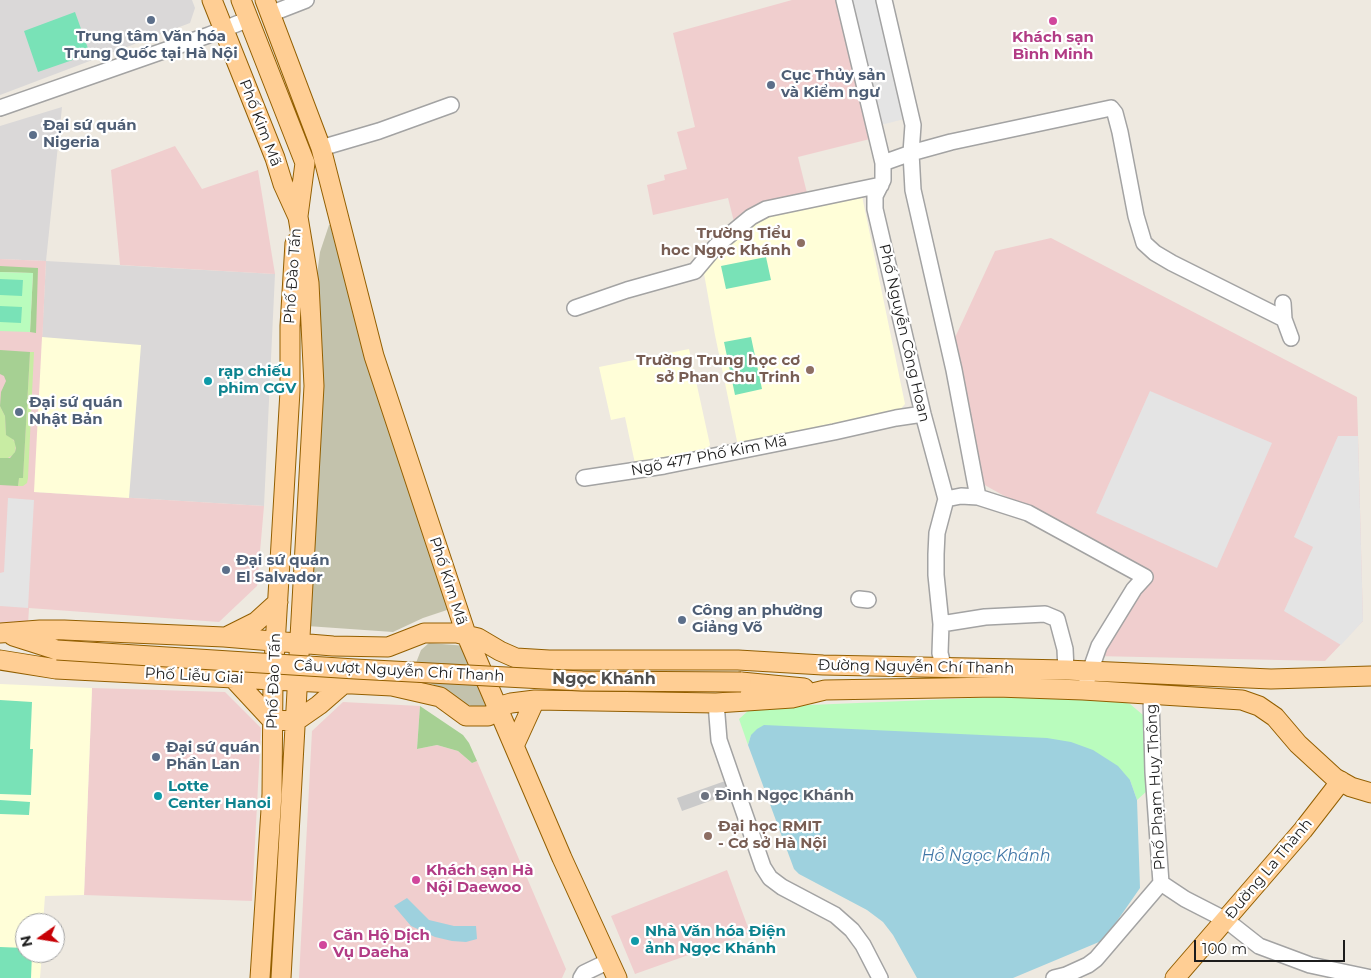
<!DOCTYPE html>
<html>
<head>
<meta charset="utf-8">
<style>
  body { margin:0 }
  #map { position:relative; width:1371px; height:978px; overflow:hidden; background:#eee9e0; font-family:Montserrat,sans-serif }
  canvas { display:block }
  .north { position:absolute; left:15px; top:913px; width:50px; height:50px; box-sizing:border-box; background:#fff; border:1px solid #a4a4a4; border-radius:50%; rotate:257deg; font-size:14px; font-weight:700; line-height:20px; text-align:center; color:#1c1c1c }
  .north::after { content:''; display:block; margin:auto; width:18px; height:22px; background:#c70005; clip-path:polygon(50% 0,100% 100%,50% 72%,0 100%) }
  .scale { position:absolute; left:1194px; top:940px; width:151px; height:22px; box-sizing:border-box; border:2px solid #1c1c1c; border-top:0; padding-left:6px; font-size:15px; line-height:18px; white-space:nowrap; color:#1c1c1c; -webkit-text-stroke:4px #fff; paint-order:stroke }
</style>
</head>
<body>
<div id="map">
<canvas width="1371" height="978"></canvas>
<div class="north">N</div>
<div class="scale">100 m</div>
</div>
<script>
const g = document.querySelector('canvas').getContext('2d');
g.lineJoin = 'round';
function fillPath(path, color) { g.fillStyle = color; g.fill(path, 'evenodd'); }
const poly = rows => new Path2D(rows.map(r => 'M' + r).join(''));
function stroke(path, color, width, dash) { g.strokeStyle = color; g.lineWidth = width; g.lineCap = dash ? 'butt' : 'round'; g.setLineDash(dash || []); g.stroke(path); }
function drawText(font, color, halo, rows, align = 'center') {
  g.font = font + ' Montserrat,sans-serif'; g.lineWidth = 4.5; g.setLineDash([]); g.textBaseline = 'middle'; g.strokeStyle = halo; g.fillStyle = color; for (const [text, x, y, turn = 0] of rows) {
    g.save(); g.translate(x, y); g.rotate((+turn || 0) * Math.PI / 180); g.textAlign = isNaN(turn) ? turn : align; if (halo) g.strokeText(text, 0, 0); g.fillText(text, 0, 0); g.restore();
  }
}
const residential = poly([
  [0,0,192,0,195,8,190,23,0,95],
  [62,107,46,261,275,274,264,506,34,492,46,261,0,259,0,126]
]);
const commercial = poly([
  [792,0,836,0,844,28,870,139,798,157,807,193,735,226,728,198,653,215,647,185,665,180,664,175,687,169,677,132,695,127,673,33],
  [175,146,202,189,258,170,275,274,120,265,111,170],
  [1051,238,1357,397,1363,621,1325,661,1095,656,1143,573,981,483,952,344,995,251],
  [0,259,46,261,35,492,264,506,257,586,219,622,29,608,28,624,0,623],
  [92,688,225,692,261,728,252,901,84,895],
  [343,702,420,706,417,749,437,745,458,751,472,763,477,761,566,969,562,978,299,978,312,731],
  [727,870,750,933,635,974,611,916]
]);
const education = poly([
  [862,196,905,404,897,413,738,446,715,335,703,268,758,217],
  [42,337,141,345,129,498,34,492],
  [689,349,710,445,706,450,636,468,625,417,611,420,599,367],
  [0,684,92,688,84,895,45,896,43,923,25,923,25,953,42,953,40,978,0,978]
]);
const religious = poly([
  [728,780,732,793,682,811,677,798]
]);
const construction = poly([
  [329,225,336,225,453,608,423,618,393,632,307,626,312,312,320,252],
  [429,643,467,646,494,709,480,710,464,703,419,676,414,668,421,650]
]);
const grass = poly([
  [30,352,34,352,28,478,27,483,23,486,18,486,19,478,23,478],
  [0,406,5,416,6,435,12,438,16,444,15,452,13,455,6,459,0,458]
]);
const forest = poly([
  [0,266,38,268,36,333,30,332,33,273,0,272],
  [0,350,30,352,23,478,19,478,18,486,0,485,0,458,10,458,15,452,16,448,14,440,6,435,5,416,0,406,1,392,6,381,4,376,0,374],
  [420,706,463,735,469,743,477,761,472,763,458,751,437,745,417,749]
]);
const park = poly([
  [0,272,33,273,30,332,0,331],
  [999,697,1111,699,1130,704,1143,715,1153,730,1158,781,1137,800,1130,780,751,735,748,745,739,719,749,710,763,707]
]);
const pitch = poly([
  [75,12,90,54,38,72,24,31],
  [766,257,771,280,726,289,721,266],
  [0,279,23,280,22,296,0,295],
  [0,306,22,307,21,323,0,322],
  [751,337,762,389,735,395,724,342],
  [0,700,32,702,30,749,33,749,31,795,0,794],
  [0,800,30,802,29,815,0,814],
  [0,947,25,948,25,953,32,953,31,978,0,978]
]);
const parking = poly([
  [850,0,877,0,908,118,881,125],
  [1150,391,1272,443,1217,568,1096,513],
  [1338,436,1358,436,1363,621,1341,645,1284,611,1313,547,1294,537],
  [8,498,34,500,28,608,0,606,0,573,4,572]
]);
const water = poly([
  [764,725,1047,738,1071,742,1093,750,1118,766,1130,780,1137,800,1140,888,1108,934,1099,942,1013,978,917,978,893,935,883,922,867,910,799,874,794,869,748,745,751,735,757,729],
  [407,898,429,920,454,926,476,926,477,939,466,942,452,941,435,937,411,926,394,906]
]);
const minor = poly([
  [844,0,883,163,883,180,875,196,875,209,923,414,946,499,937,533,936,554,936,575,941,624,940,653,944,669],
  [884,0,913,125,911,153,951,142,1111,108,1115,113,1120,132,1136,216,1144,243,1155,253,1172,263,1284,319,1291,338],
  [270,14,306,0],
  [0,108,209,35,249,19],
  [321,148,379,131,451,105],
  [883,163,911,153,913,190,954,370,978,497],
  [1283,303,1284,319],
  [575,308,627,290,695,271,716,246,751,217,766,209,881,185],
  [584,478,664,466,834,432,896,418,923,414],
  [946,499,961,496,978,497,1028,513,1145,577],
  [859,599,868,600],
  [941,624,985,617,1045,614,1057,619,1065,649,1066,670],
  [1087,680,1099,646,1134,589,1145,577],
  [716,703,719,740,763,867,770,878,782,887,835,915,852,930,863,945,880,978],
  [1161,883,1185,899,1226,920,1259,946,1310,965,1371,978],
  [581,978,584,973,609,961],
  [1054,978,1066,975,1088,965,1096,959,1161,883,1153,772,1151,695]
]);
const major = poly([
  [212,0,275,158,283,184,298,217,309,283,314,386,281,978],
  [241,0,305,163,298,216],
  [265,0,321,148,374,356,466,634,562,858,617,978],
  [0,633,40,630,64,630,224,637,333,646,388,647,424,633,457,633,478,638,500,651,516,658,549,660,738,660,823,665,1066,670,1271,679,1371,676],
  [13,636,57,650],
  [228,636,256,622,278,602],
  [0,660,56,669,392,686,440,697,466,716,488,716,494,713,497,707],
  [233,678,272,720,296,721,319,705,342,685],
  [741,682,804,688],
  [497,707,511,703,535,700,716,703,792,698,825,690,997,687,1083,690,1242,700,1259,706,1275,717,1298,744,1335,778,1351,787,1371,793],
  [514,746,535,700],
  [260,978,272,794,273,680,290,391,290,326,295,243],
  [1175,978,1303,830,1341,781]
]);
const majorBridge = poly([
  [57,650,355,669,582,681,741,682]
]);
const markers = [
  [151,20,5,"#5c6f8a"],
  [1053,21,5,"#d1479c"],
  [771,85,5,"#5c6f8a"],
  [33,135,5,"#5c6f8a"],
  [801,243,5,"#8d6e63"],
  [810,370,5,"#8d6e63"],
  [208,381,5,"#0f9aa8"],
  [19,412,5,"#5c6f8a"],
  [226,570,5,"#5c6f8a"],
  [682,620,5,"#5c6f8a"],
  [156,757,5,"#5c6f8a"],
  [158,796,5,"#0f9aa8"],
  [705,796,5,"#6b7280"],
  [708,836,5,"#8d6e63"],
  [416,880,5,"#d1479c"],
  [635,941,5,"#0f9aa8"],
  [323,945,5,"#d1479c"]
];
const serviceNames = [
  ["Trung tâm Văn hóa",151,37,"center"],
  ["Trung Quốc tại Hà Nội",151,54,"center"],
  ["Cục Thủy sản",781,76],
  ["và Kiểm ngư",781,93],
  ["Đại sứ quán",43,126],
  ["Nigeria",43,143],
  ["Đại sứ quán",29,403],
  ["Nhật Bản",29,420],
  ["Đại sứ quán",236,561],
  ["El Salvador",236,578],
  ["Công an phường",692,611],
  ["Giảng Võ",692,628],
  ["Đại sứ quán",166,748],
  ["Phần Lan",166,765]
];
const hotelNames = [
  ["Khách sạn",1053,38,"center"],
  ["Bình Minh",1053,55,"center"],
  ["Khách sạn Hà",426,871],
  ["Nội Daewoo",426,888],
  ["Căn Hộ Dịch",333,936],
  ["Vụ Daeha",333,953]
];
const streetNames = [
  ["Phố Kim Mã",260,123,69],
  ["Phố Đào Tấn",293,276,-86],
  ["Phố Nguyễn Công Hoan",904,333,77],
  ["Ngõ 477 Phố Kim Mã",709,456,-11],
  ["Phố Kim Mã",448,581,72],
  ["Đường Nguyễn Chí Thanh",916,667,1],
  ["Cầu vượt Nguyễn Chí Thanh",399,671,3],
  ["Phố Liễu Giai",194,676,3],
  ["Phố Đào Tấn",274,681,-88],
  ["Phố Phạm Huy Thông",1156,787,-93],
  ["Đường La Thành",1269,869,-50]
];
const educationNames = [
  ["Trường Tiểu",791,234],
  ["hoc Ngọc Khánh",791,251],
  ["Trường Trung học cơ",800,361],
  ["sở Phan Chu Trinh",800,378],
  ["Đại học RMIT",718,827,"left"],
  ["- Cơ sở Hà Nội",718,844,"left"]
];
const cultureNames = [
  ["rạp chiếu",218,372],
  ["phim CGV",218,389],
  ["Lotte",168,787],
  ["Center Hanoi",168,804],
  ["Nhà Văn hóa Điện",645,932],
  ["ảnh Ngọc Khánh",645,949]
];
const worshipNames = [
  ["Đình Ngọc Khánh",715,796]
];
const neighbourhoodNames = [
  ["Ngọc Khánh",604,679]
];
const waterNames = [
  ["Hồ Ngọc Khánh",986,856]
];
fillPath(residential, '#dad8d8');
fillPath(commercial, '#f0cece');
fillPath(education, '#fffed8');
fillPath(religious, '#cacaca');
fillPath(construction, '#c3c2ac');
fillPath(grass, '#c8eca3');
fillPath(forest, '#a6d093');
fillPath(park, '#b9fcbd');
fillPath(pitch, '#79e2b7');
fillPath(parking, '#e4e4e4');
fillPath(water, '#9ed1de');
stroke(minor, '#a3a3a3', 18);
stroke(major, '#935f00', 21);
stroke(minor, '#fff', 15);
stroke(major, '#ffce94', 19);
stroke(majorBridge, '#935f00', 21, []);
stroke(majorBridge, '#ffce94', 19);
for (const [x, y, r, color] of markers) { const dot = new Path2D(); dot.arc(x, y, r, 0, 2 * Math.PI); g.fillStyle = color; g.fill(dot); stroke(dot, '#fff', 2); }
drawText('bold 15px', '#4e5e75', '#fff', serviceNames, 'left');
drawText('bold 15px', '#b23c85', '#fff', hotelNames, 'left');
drawText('15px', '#1c1c1c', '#fff', streetNames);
drawText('bold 15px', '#785e54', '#fff', educationNames, 'right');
drawText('bold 15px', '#0d838f', '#fff', cultureNames, 'left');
drawText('bold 15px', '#5b616d', '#fff', worshipNames, 'left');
drawText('bold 16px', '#4f4f4f', '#fff', neighbourhoodNames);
drawText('italic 16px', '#4177a7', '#fff', waterNames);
</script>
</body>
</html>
